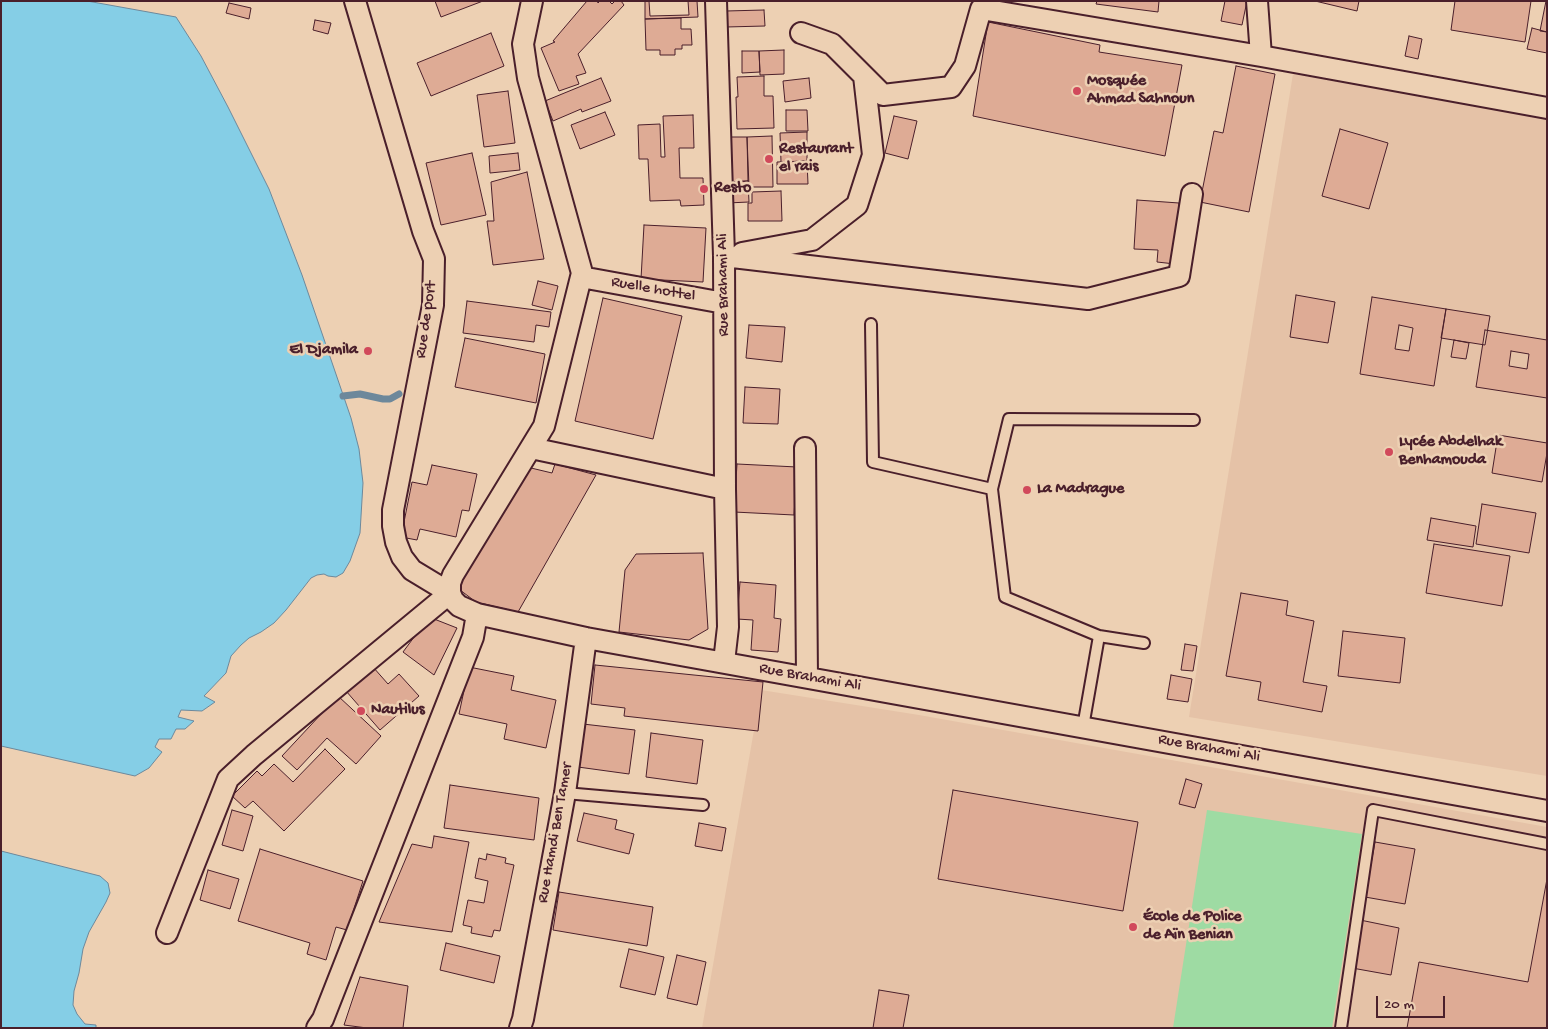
<!DOCTYPE html>
<html>
<head>
<meta charset="utf-8">
<style>
  body { margin:0 }
  #map { position:relative; width:1548px; height:1029px; overflow:hidden; background:#edd0b3; font-family:"Gochi Hand",sans-serif }
  canvas { display:block }
  .frame { position:absolute; inset:0; border:2px solid #4a1f2b; pointer-events:none }
  .scale { position:absolute; left:1376px; top:996px; width:69px; height:22px; box-sizing:border-box; border:2px solid #4a1f2b; border-top:0; padding-left:6px; font-size:15px; line-height:18px; white-space:nowrap; color:#4a1f2b; -webkit-text-stroke:4px #edd0b3; paint-order:stroke }
</style>
</head>
<body>
<div id="map">
<canvas width="1548" height="1029"></canvas>
<div class="frame"></div>
<div class="scale">20 m</div>
</div>
<script>
const g = document.querySelector('canvas').getContext('2d');
g.lineJoin = 'round';
function fillPath(path, color) { g.fillStyle = color; g.fill(path, 'evenodd'); }
const poly = rows => new Path2D(rows.map(r => 'M' + r).join(''));
function stroke(path, color, width, dash) { g.strokeStyle = color; g.lineWidth = width; g.lineCap = dash ? 'butt' : 'round'; g.setLineDash(dash || []); g.stroke(path); }
function drawText(font, color, halo, rows, align = 'center') {
  g.font = font + ' "Gochi Hand",sans-serif'; g.lineWidth = 5; g.setLineDash([]); g.textBaseline = 'middle'; g.strokeStyle = halo; g.fillStyle = color; for (const [text, x, y, turn = 0] of rows) {
    g.save(); g.translate(x, y); g.rotate((+turn || 0) * Math.PI / 180); g.textAlign = isNaN(turn) ? turn : align; if (halo) g.strokeText(text, 0, 0); g.fillText(text, 0, 0); g.restore();
  }
}
const built = poly([
  [1293,74,1547,116,1547,776,1189,717],
  [761,690,919,715,1547,827,1547,1028,702,1028]
]);
const green = poly([
  [1207,810,1362,834,1332,1028,1173,1028]
]);
const water = poly([
  [1,1,87,1,176,17,201,56,228,107,269,189,302,275,351,418,359,449,363,483,360,533,350,561,343,573,336,577,328,576,324,574,317,575,311,578,286,610,274,623,261,632,249,638,241,645,231,656,226,673,204,696,215,702,202,711,181,710,178,717,194,721,185,729,176,729,171,739,159,739,155,747,162,752,149,768,135,776,1,746,1,1],
  [1,851,100,876,108,883,110,893,106,902,89,932,83,949,79,973,74,991,73,1005,77,1014,85,1024,96,1025,96,1028,1,1028,1,851]
]);
const stream = poly([
  [343,396,360,394,383,399,390,399,399,394]
]);
const building = poly([
  [435,1,483,1,441,17,435,1],
  [587,1,597,1,598,3,600,1,609,1,612,4,615,1,621,1,624,5,578,54,586,73,576,76,579,84,559,91,541,48,555,42,553,41,587,1],
  [645,1,649,1,650,16,689,15,688,1,697,1,698,17,645,19,645,1],
  [1097,1,1159,1,1158,12,1096,4,1097,1],
  [1225,1,1247,1,1242,25,1221,21,1225,1],
  [1315,1,1359,1,1357,11,1315,1],
  [1455,1,1531,1,1525,42,1451,30,1455,1],
  [1546,1,1547,1,1547,32,1540,31,1546,1],
  [229,3,251,8,249,19,226,13,229,3],
  [764,10,765,26,726,27,726,11,764,10],
  [681,18,681,29,691,29,692,45,682,45,682,49,675,49,675,55,660,55,660,50,646,50,645,19,681,18],
  [315,20,331,23,328,34,313,30,315,20],
  [988,22,1100,45,1099,52,1182,65,1165,156,973,116,988,22],
  [1532,28,1547,32,1547,53,1527,49,1532,28],
  [491,33,504,66,431,96,417,63,491,33],
  [1409,36,1422,39,1418,59,1405,56,1409,36],
  [784,50,784,74,760,75,759,51,784,50],
  [742,51,759,51,760,72,742,73,742,51],
  [1236,66,1275,74,1249,212,1200,202,1214,131,1223,133,1236,66],
  [764,76,764,96,773,96,774,128,737,129,736,97,738,97,737,77,764,76],
  [601,78,611,101,582,112,581,109,553,121,545,101,601,78],
  [809,78,811,98,785,102,783,81,809,78],
  [508,91,515,143,484,147,477,95,508,91],
  [786,110,807,110,808,131,786,131,786,110],
  [605,112,615,135,580,149,571,125,605,112],
  [693,115,694,148,679,148,680,178,703,178,704,205,681,206,680,200,650,201,648,159,639,159,638,125,660,124,661,157,665,157,663,116,693,115],
  [894,116,917,121,908,159,885,153,894,116],
  [1340,129,1388,143,1369,209,1322,196,1340,129],
  [807,132,807,161,781,162,780,133,807,132],
  [772,136,773,187,749,187,747,137,772,136],
  [725,137,747,137,748,181,727,182,725,137],
  [472,153,486,215,441,225,426,163,472,153],
  [518,153,520,170,490,173,489,156,518,153],
  [807,161,808,184,777,184,777,162,807,161],
  [527,172,544,259,493,265,487,221,494,221,491,182,527,172],
  [748,181,749,202,727,203,727,182,748,181],
  [781,191,782,221,748,221,748,203,752,203,752,192,781,191],
  [1137,200,1179,203,1175,264,1157,262,1158,250,1134,249,1137,200],
  [644,225,706,228,703,282,641,279,644,225],
  [538,281,558,286,552,310,532,305,538,281],
  [1296,295,1335,302,1328,343,1290,337,1296,295],
  [1372,297,1446,309,1434,386,1360,374,1372,297],
  [603,298,682,316,653,439,575,421,603,298],
  [467,301,551,312,549,327,536,325,534,342,463,333,467,301],
  [1446,309,1490,316,1485,345,1441,338,1446,309],
  [749,325,785,327,782,362,746,358,749,325],
  [1399,325,1413,328,1409,351,1395,349,1399,325],
  [1485,330,1547,340,1547,398,1476,387,1485,330],
  [465,338,545,354,536,403,455,387,465,338],
  [1454,340,1469,343,1466,359,1451,357,1454,340],
  [1511,351,1529,354,1527,369,1509,366,1511,351],
  [745,387,780,389,778,424,743,423,745,387],
  [1498,435,1547,443,1547,453,1542,482,1492,473,1498,435],
  [555,464,596,475,518,612,476,602,460,590,461,572,522,470,531,468,552,473,555,464],
  [737,464,797,467,794,515,734,512,737,464],
  [432,465,477,474,469,511,462,510,456,537,420,529,417,540,401,537,412,482,427,485,432,465],
  [1482,504,1536,513,1529,553,1476,544,1482,504],
  [1431,518,1476,526,1473,547,1427,540,1431,518],
  [1434,544,1510,556,1502,606,1426,593,1434,544],
  [703,553,708,629,689,640,619,632,625,570,636,554,703,553],
  [740,582,776,585,774,618,781,619,778,652,751,650,753,620,737,619,740,582],
  [1241,593,1288,601,1286,615,1314,621,1303,682,1327,686,1322,712,1258,700,1261,682,1226,676,1241,593],
  [429,617,457,628,434,675,403,652,429,617],
  [1343,631,1405,638,1400,683,1338,676,1343,631],
  [1185,644,1197,646,1193,671,1181,670,1185,644],
  [595,665,763,682,758,731,624,716,625,708,591,704,595,665],
  [373,667,388,684,399,674,419,696,380,730,346,691,373,667],
  [469,667,514,676,511,690,556,700,546,748,504,739,507,724,459,714,469,667],
  [1171,675,1192,679,1188,702,1167,699,1171,675],
  [338,696,381,736,356,764,327,738,297,770,282,756,338,696],
  [583,724,635,730,629,774,578,767,583,724],
  [651,733,703,740,697,784,646,777,651,733],
  [325,749,345,769,284,831,253,801,245,808,232,796,257,771,262,776,274,764,293,782,325,749],
  [1186,779,1202,784,1195,808,1179,804,1186,779],
  [450,785,539,798,534,840,444,828,450,785],
  [953,790,1138,822,1123,911,938,879,953,790],
  [232,810,253,816,243,851,222,845,232,810],
  [584,813,617,820,615,829,634,834,629,854,577,841,584,813],
  [699,823,726,828,722,851,695,846,699,823],
  [434,836,469,842,452,932,379,922,412,844,432,848,434,836],
  [1375,842,1415,849,1405,904,1365,897,1375,842],
  [260,849,363,881,347,930,336,927,326,960,307,954,310,943,238,921,260,849],
  [487,854,506,858,505,863,514,865,500,931,494,930,492,937,471,933,472,927,463,925,468,900,484,903,488,881,475,878,479,858,486,860,487,854],
  [208,870,239,879,230,909,200,900,208,870],
  [1547,879,1547,1028,1407,1028,1419,962,1528,982,1547,879],
  [559,892,653,907,647,946,553,930,559,892],
  [1360,920,1399,928,1391,975,1352,968,1360,920],
  [446,943,500,956,494,983,440,970,446,943],
  [629,949,664,957,655,995,620,987,629,949],
  [677,955,706,962,697,1005,667,998,677,955],
  [360,977,408,986,403,1028,367,1028,344,1025,360,977],
  [879,990,909,995,903,1028,873,1028,879,990]
]);
const lane = poly([
  [871,324,873,462,992,489],
  [1144,643,1099,636,1005,597,992,489,1009,419,1194,420],
  [1083,727,1099,636],
  [565,793,703,805],
  [1341,1028,1373,810,1547,844]
]);
const street = poly([
  [532,1,523,44,528,78,582,273,544,426,453,575,450,583,450,593,453,600,459,606,477,614,586,638,1547,811],
  [716,1,724,256,725,489,728,627,724,662],
  [1257,1,1261,56],
  [864,76,883,95,951,87,965,66,981,9,1261,56,1547,108],
  [742,253,812,240,857,205,873,155,864,76,832,44,801,33],
  [724,256,1088,299,1179,276,1192,194],
  [581,277,724,303],
  [531,448,725,489],
  [805,448,807,677],
  [167,933,228,779,254,755,450,593,412,570,402,557,396,542,393,526,393,510,433,305,434,259,423,231,355,1],
  [317,1028,323,1019,473,637,477,614],
  [520,1028,523,1019,565,793,586,638]
]);
const markers = [
  [1077,91,5,"#d1495b"],
  [769,159,5,"#d1495b"],
  [704,189,5,"#d1495b"],
  [368,351,5,"#d1495b"],
  [1389,452,5,"#d1495b"],
  [1027,490,5,"#d1495b"],
  [361,711,5,"#d1495b"],
  [1133,927,5,"#d1495b"]
];
const poiNames = [
  ["Mosquée",1087,82],
  ["Ahmad Sahnoun",1087,100],
  ["Restaurant",779,150],
  ["el rais",779,168],
  ["Resto",714,189],
  ["El Djamila",358,351,"right"],
  ["Lycée Abdelhak",1399,443],
  ["Benhamouda",1399,461],
  ["La Madrague",1037,490],
  ["Nautilus",371,711],
  ["École de Police",1143,918],
  ["de Aïn Benian",1143,936]
];
const streetNames = [
  ["Rue Brahami Ali",724,285,-91],
  ["Ruelle hottel",653,290,10],
  ["Rue de port",427,320,-82],
  ["Rue Brahami Ali",810,678,10],
  ["Rue Brahami Ali",1209,749,10],
  ["Rue Hamdi Ben Tamer",556,833,-80]
];
fillPath(built, '#e5c2a7');
fillPath(green, '#9edba3');
fillPath(water, '#85cee6');
stroke(water, '#6d889b', 1);
stroke(stream, '#6d889b', 7);
fillPath(building, '#deab95');
stroke(building, '#4a1f2b', 1);
stroke(lane, '#4a1f2b', 14);
stroke(street, '#4a1f2b', 24);
stroke(lane, '#edd0b3', 10);
stroke(street, '#edd0b3', 20);
for (const [x, y, r, color] of markers) { const dot = new Path2D(); dot.arc(x, y, r, 0, 2 * Math.PI); g.fillStyle = color; g.fill(dot); stroke(dot, '#edd0b3', 2); }
drawText('bold 16px', '#4a1f2b', '#edd0b3', poiNames, 'left');
drawText('16px', '#4a1f2b', '#edd0b3', streetNames);
</script>
</body>
</html>
